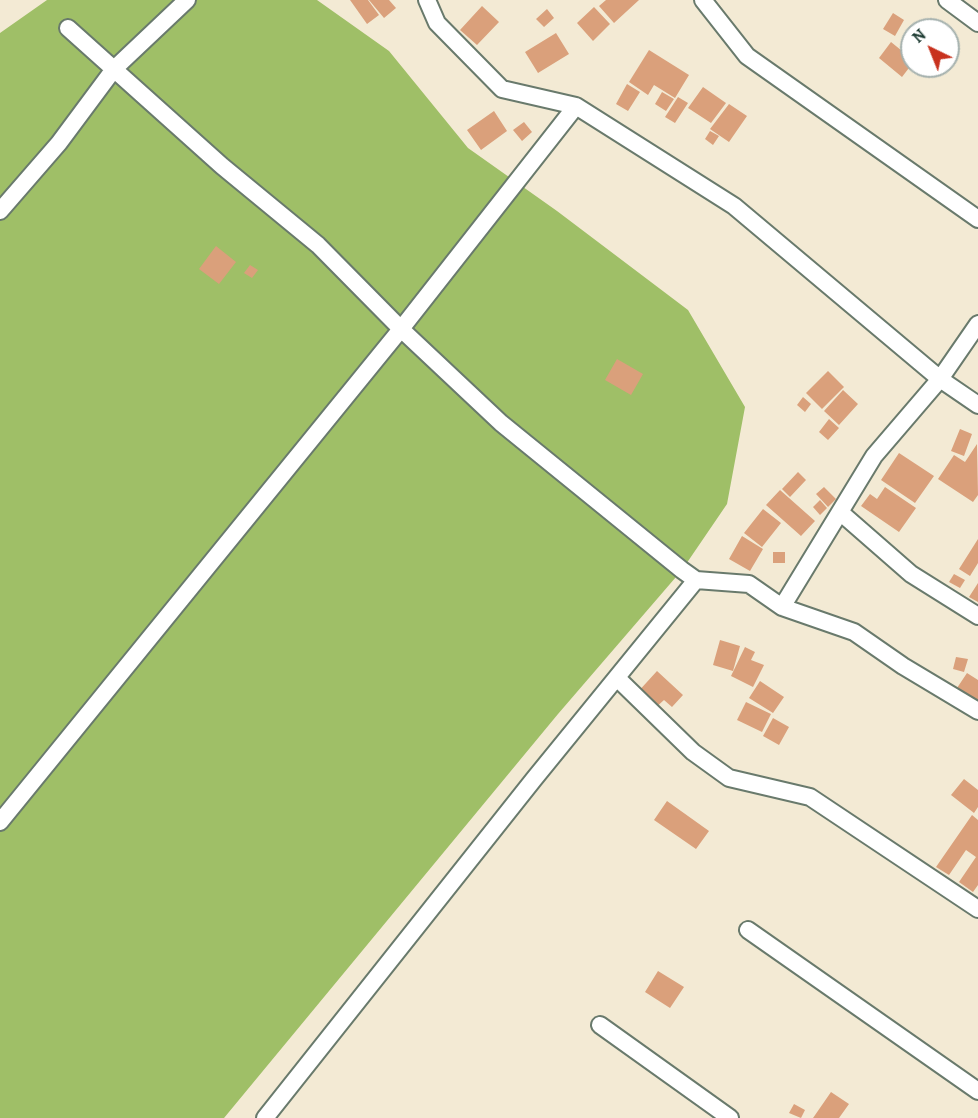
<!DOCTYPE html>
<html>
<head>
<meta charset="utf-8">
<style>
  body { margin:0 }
  #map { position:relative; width:978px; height:1118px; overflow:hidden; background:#f3ead4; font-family:Alegreya,serif }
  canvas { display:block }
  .north { position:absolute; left:900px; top:18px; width:60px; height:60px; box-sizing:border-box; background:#fff; border:2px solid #a5b1ae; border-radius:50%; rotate:317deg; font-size:16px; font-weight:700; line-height:24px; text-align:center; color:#1f3d34 }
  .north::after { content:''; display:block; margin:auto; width:21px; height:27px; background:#c8321e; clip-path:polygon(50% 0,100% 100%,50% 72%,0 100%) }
</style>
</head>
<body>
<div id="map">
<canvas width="978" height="1118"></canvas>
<div class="north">N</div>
</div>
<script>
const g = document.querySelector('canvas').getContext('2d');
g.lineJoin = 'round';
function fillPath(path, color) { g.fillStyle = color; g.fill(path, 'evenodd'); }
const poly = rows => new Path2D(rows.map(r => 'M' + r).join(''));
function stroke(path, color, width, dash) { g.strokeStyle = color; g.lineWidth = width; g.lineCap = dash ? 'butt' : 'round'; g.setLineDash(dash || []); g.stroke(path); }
const green = poly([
  [47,0,317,0,389,51,468,148,557,211,688,310,745,407,727,504,682,570,558,714,224,1118,0,1118,0,33]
]);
const building = poly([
  [350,0,368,0,379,15,367,24],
  [369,0,389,0,396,8,384,18],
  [606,0,639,0,614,23,599,6],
  [482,6,499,22,477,45,460,30],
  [594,7,610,24,593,41,577,23],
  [547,9,554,18,544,27,536,19],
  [893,13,904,20,895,36,883,29],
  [556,33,569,54,538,73,525,52],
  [891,42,912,59,912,64,902,77,879,58],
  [649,50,689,75,675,98,654,85,648,95,629,82],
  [627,84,640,92,628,111,616,104],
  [703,87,726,103,711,123,688,108],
  [662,92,674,99,666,111,655,104],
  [678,97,688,103,675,123,665,117],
  [729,104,747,116,729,142,710,129],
  [494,111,507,131,481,150,467,130],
  [524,122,532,132,522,141,513,130],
  [710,131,719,136,713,145,705,139],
  [216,246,236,262,219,284,199,269],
  [250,265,258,270,252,278,244,273],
  [617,359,643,374,631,395,605,380],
  [828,371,844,387,822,409,806,393],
  [843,390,858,404,839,425,824,411],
  [803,397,811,404,805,412,797,405],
  [829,419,839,428,828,440,819,432],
  [960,429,972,434,964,456,951,451],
  [977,444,978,495,973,502,938,479,954,455,965,462],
  [899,453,934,476,915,503,881,480],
  [798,472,806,480,790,497,782,489],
  [824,487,836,499,828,507,816,494],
  [885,487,916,508,899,532,861,506,870,494,877,499],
  [780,490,815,521,801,536,766,505],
  [820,500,827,508,820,515,813,507],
  [763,509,781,523,762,547,744,533],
  [742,536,763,549,750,571,729,559],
  [978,539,978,563,970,576,959,569],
  [773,552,785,552,785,563,773,563],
  [954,574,965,580,960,588,949,582],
  [978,583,978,602,969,597],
  [720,640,740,646,733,671,713,665],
  [745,647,755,652,751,660,764,665,753,687,731,676],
  [956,657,968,659,964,672,953,669],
  [657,671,683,695,672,707,664,700,653,710,636,694],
  [967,673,978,680,978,702,957,688],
  [760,681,784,697,773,713,749,698],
  [746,702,771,714,762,732,737,720],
  [773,718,789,727,779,745,763,736],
  [964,779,978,790,978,807,974,813,951,795],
  [667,801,709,831,696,849,654,820],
  [972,815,978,820,978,885,973,892,959,882,976,857,966,850,949,875,936,867],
  [658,971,684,987,670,1008,645,992],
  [831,1092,849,1104,839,1118,813,1118],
  [794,1104,805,1110,801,1118,789,1113]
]);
const minor = poly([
  [427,0,437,23,502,89,576,106],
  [703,0,747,56,978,219],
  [947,0,978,23],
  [68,28,222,166,318,245,401,329,501,423,682,570,696,580,749,584,782,607,854,632,903,666,978,711],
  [0,211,59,143,114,69,187,0],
  [840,512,911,574,978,616],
  [782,607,874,456,940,379,978,324],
  [617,678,693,752,729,778,810,797,978,909],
  [0,822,401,329,576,106,734,206,940,379,978,405],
  [748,930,978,1091],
  [600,1025,730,1118],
  [265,1118,534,779,696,580]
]);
fillPath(green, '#9fbf67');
fillPath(building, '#daa07b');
stroke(minor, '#697a6c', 20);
stroke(minor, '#fff', 16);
</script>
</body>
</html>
